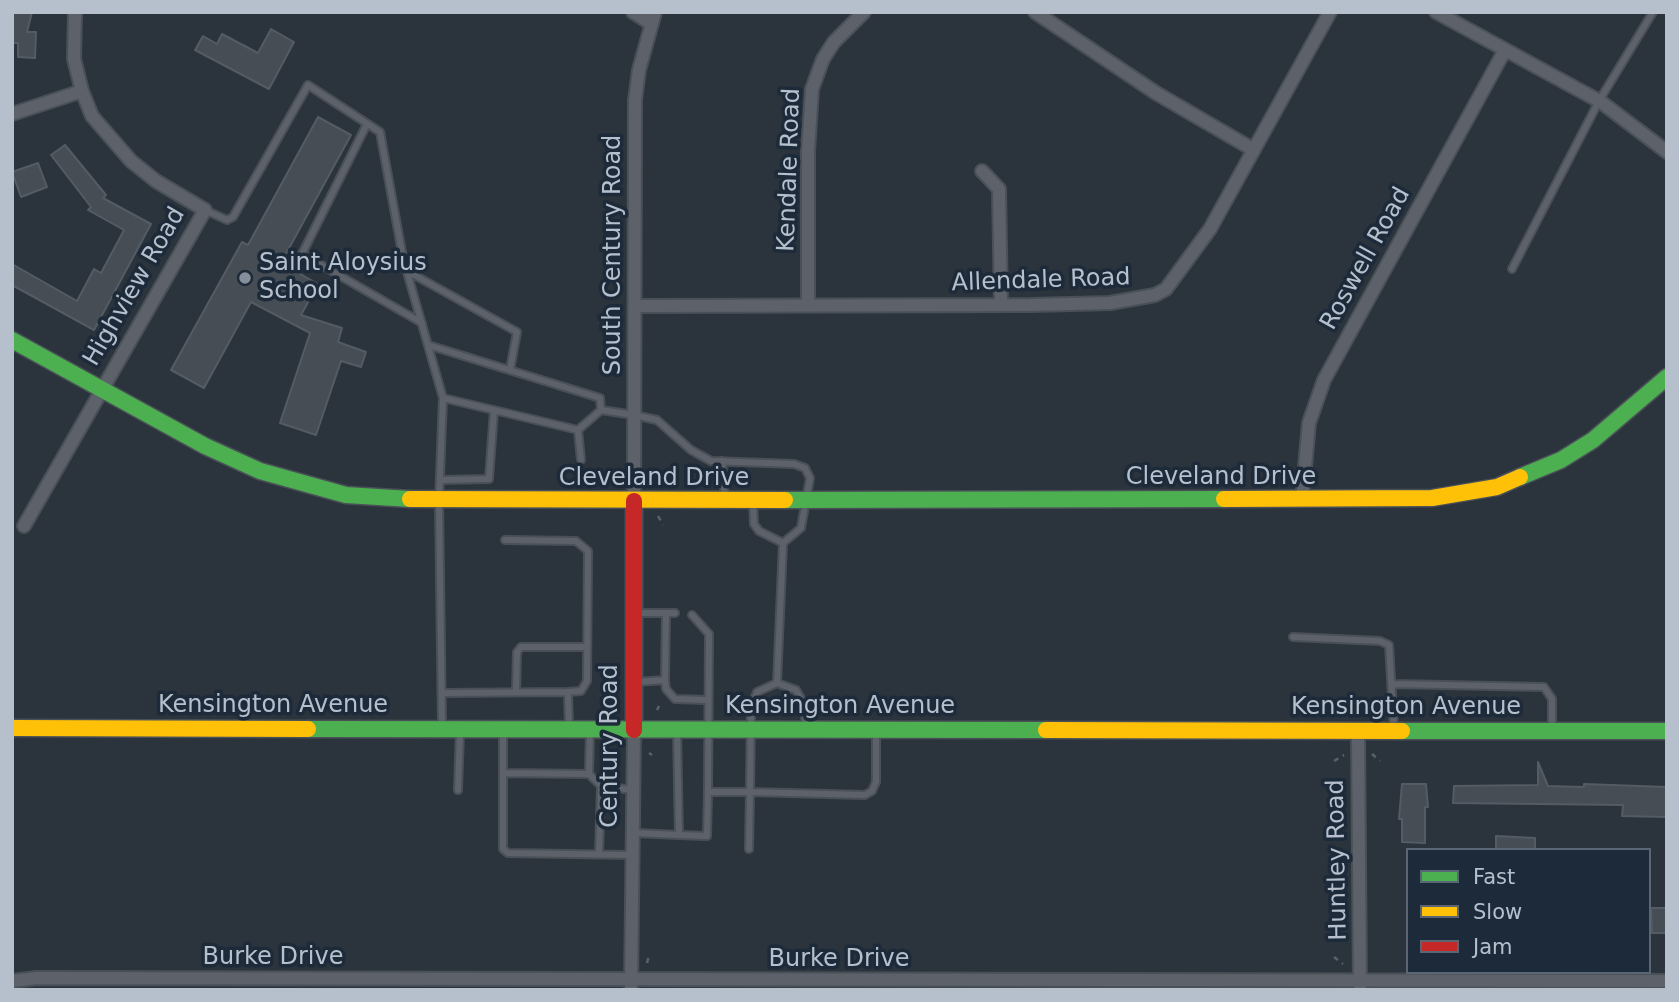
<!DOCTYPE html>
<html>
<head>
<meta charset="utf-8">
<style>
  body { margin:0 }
  #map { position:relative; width:1679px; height:1002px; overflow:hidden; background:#2b343d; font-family:"DejaVu Sans",sans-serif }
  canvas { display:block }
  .frame { position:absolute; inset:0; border:14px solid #b6c0cd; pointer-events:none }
  .legend { position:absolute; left:1406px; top:848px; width:245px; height:126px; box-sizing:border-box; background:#1d2a39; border:2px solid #5a6674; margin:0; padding:9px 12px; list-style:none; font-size:21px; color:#b6c0cd }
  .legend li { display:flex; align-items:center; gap:14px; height:35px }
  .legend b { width:35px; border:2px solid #5a6674 }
</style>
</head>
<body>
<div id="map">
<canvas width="1679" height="1002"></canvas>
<div class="frame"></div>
<ul class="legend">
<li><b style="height:9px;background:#4caf50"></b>Fast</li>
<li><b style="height:9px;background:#ffc107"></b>Slow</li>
<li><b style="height:9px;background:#c62828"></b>Jam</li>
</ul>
</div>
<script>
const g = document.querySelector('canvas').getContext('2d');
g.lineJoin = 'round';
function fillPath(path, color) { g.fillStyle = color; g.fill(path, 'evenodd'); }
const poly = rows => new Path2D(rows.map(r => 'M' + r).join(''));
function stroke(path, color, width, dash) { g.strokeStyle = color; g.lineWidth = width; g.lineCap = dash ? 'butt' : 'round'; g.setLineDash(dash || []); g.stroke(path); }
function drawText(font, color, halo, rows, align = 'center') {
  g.font = font + ' "DejaVu Sans",sans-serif'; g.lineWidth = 7; g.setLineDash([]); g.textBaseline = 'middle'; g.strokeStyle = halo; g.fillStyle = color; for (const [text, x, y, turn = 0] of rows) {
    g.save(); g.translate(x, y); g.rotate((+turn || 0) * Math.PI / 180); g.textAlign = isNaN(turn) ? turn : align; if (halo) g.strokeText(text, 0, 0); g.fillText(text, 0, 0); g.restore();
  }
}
const building = poly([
  [12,12,32,12,27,32,36,32,35,58,18,57,18,43,12,43,12,12],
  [271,29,294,42,269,89,195,50,203,36,217,44,222,34,258,53,271,29],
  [318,117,351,135,281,263,318,284,301,315,342,328,338,342,366,352,361,367,341,361,316,435,280,423,310,333,251,302,204,388,171,370,242,242,248,245,318,117],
  [65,145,106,195,103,198,151,224,94,330,12,285,12,264,77,301,94,269,101,273,124,230,88,210,91,207,51,155,65,145],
  [38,163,47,187,21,197,12,172,38,163],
  [1538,762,1548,786,1584,787,1584,784,1667,787,1667,817,1622,816,1623,805,1453,803,1454,786,1538,785,1538,762],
  [1402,784,1426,784,1428,807,1425,807,1425,843,1402,842,1402,819,1399,819,1402,784],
  [1496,836,1535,838,1535,850,1496,849,1496,836],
  [1651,908,1667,908,1667,933,1652,933,1651,908]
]);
const path = poly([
  [614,474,619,476],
  [651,477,654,474],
  [657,483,660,478],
  [658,516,663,525],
  [613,702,616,704],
  [657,710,659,706],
  [649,753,652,755],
  [1372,754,1380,761],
  [612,758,619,755],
  [1334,761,1344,755],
  [1334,957,1343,964],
  [647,963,649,956]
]);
const lane = poly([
  [367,124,302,254,422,323],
  [205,210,227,220,233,217,308,85,380,132,403,258,443,398,439,501,442,727],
  [1512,269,1599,101,1653,12],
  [407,271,517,332,510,370],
  [428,345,600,398,601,410],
  [443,398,578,430,601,410,634,415,657,420,691,450,711,461,794,464,805,468,810,478,801,528,783,543,777,683],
  [578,430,581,460],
  [722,461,725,499],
  [440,480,489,479,494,410],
  [753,502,754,524,759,531,783,543],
  [505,540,576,541,588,551,587,681,581,691,568,692],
  [635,613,675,613],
  [692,615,709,634,708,792],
  [1293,637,1380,641,1389,645,1394,729],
  [665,680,666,689,675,699,707,700],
  [636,682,665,680,666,613],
  [1393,684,1544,687,1552,699,1552,729],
  [516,692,517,652,521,647,587,647],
  [443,693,568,692,569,726],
  [806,728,804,704,796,690,777,683,757,692,751,708,750,792,865,795,872,791,876,782,876,732],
  [503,731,503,849,508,853,632,855],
  [504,773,589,774,601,786,599,854],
  [589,774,590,730],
  [601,786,633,790],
  [458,790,460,732],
  [635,833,679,835,677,731],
  [679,835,707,836,708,792,750,792,749,849]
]);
const street = poly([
  [633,12,650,23],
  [1035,12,1156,93,1254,150],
  [1436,12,1601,102,1667,152],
  [12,114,82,91],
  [982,171,999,189,1001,305],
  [808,304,808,151,812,89,823,59,834,42,864,12],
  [635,306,1031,305,1110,303,1155,295,1166,289,1210,229,1330,12],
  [1302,500,1309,423,1324,380,1505,50],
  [634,501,635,100,639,70,655,12],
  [24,526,205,210,156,181,131,161,92,116,82,91,74,59,75,12],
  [1358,731,1360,990],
  [12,981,37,978,1667,981],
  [631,990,634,730]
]);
const fast = poly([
  [12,340,205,446,260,471,346,495,410,499],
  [1520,477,1561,460,1593,440,1667,377],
  [785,500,1224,499],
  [308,729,1046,730],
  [1402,731,1667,731]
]);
const slow = poly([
  [410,499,785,500],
  [1224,499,1432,498,1497,487,1520,477],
  [12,728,308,729],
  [1046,730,1402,731]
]);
const jam = poly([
  [634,501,634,730]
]);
const markers = [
  [245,278,7,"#858f9b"]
];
const streetNames = [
  ["Kendale Road",790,170,-88],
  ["South Century Road",614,255,-90],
  ["Roswell Road",1366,259,-61],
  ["Allendale Road",1041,281,-2],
  ["Highview Road",135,287,-60],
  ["Cleveland Drive",1221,478],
  ["Cleveland Drive",654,479],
  ["Kensington Avenue",273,706],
  ["Kensington Avenue",840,707],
  ["Kensington Avenue",1406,708],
  ["Century Road",611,746,-90],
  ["Huntley Road",1338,860,-91],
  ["Burke Drive",273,958],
  ["Burke Drive",839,960]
];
const poiNames = [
  ["Saint Aloysius",259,264],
  ["School",259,292]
];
fillPath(building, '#464d55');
stroke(building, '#535b64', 2);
stroke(lane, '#4a5057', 10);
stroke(street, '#4a5057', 16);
stroke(fast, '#4a5057', 19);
stroke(slow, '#4a5057', 19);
stroke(jam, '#4a5057', 19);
stroke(path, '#5a6167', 2.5, [5, 5]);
stroke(lane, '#5d626a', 6);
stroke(street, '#5d626a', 12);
stroke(fast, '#4caf50', 16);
stroke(slow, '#ffc107', 16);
stroke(jam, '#c62828', 16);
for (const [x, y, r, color] of markers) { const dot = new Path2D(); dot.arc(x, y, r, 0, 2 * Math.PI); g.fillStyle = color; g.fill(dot); stroke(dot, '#1d2a39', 2.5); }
drawText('24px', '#b6c0cd', '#1d2a39', streetNames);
drawText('24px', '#b6c0cd', '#1d2a39', poiNames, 'left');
</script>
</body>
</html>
